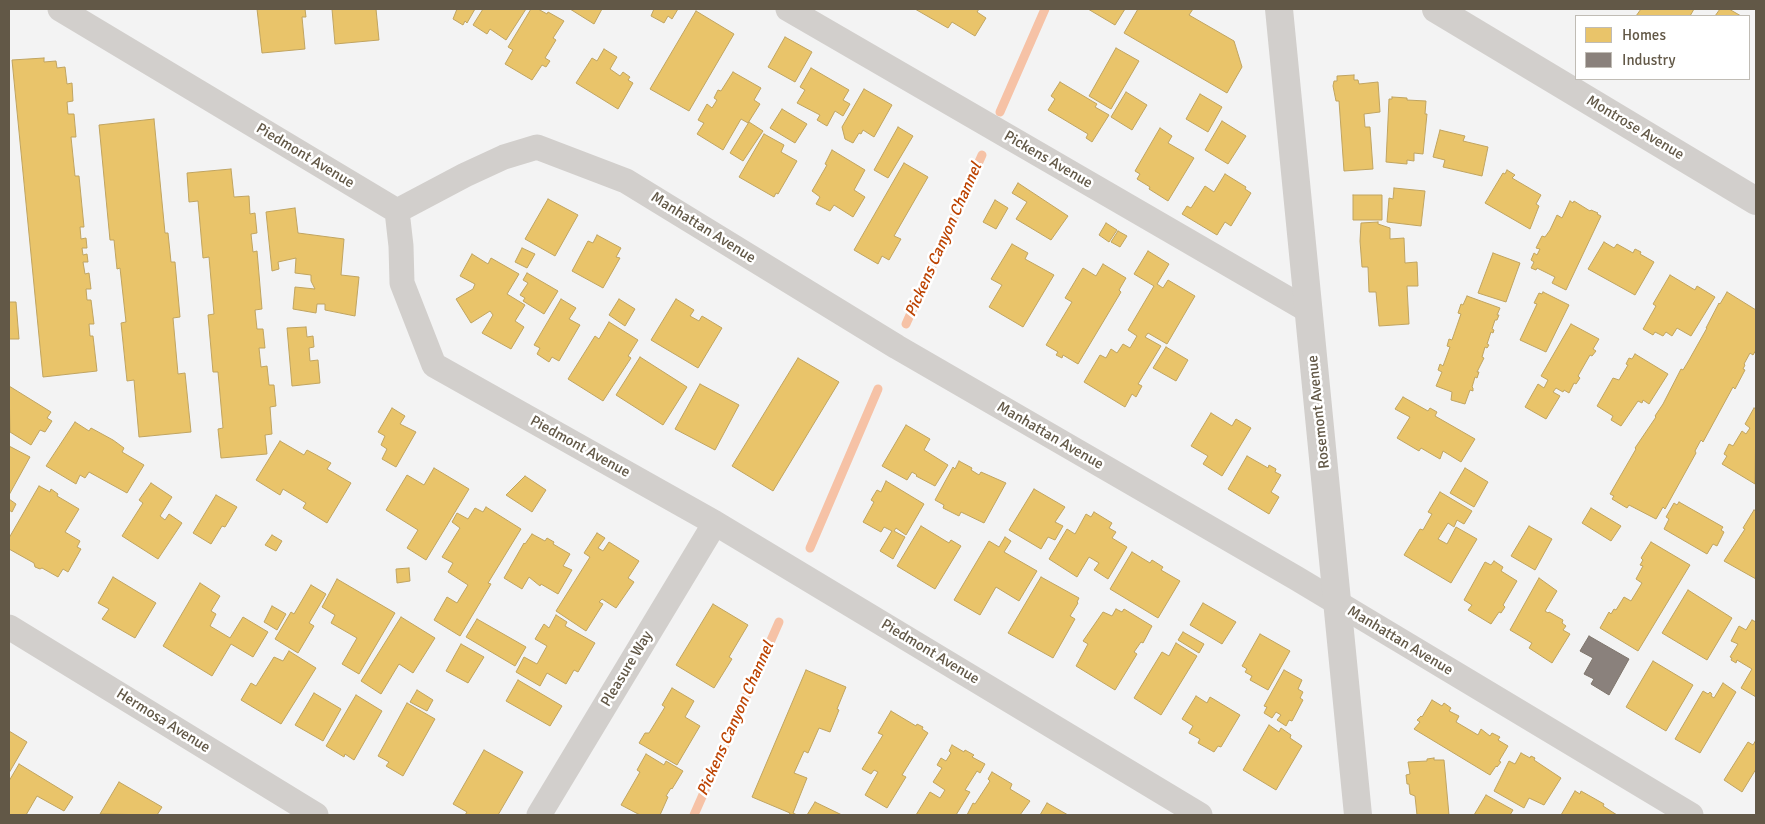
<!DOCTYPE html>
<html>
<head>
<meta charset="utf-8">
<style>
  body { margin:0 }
  #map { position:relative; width:1765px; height:824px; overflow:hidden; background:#f3f3f3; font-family:Signika,sans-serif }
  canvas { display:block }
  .frame { position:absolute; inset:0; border:10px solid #625847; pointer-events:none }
  .legend { position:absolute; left:1575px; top:15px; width:175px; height:65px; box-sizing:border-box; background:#fff; border:1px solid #c0bcb5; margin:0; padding:6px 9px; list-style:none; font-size:15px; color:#625847 }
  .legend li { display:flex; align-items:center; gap:10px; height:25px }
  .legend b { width:25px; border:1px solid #c0bcb5 }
</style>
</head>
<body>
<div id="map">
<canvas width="1765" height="824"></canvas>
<div class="frame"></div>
<ul class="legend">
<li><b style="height:14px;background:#e9c46a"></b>Homes</li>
<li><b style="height:14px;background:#8a817c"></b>Industry</li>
</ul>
</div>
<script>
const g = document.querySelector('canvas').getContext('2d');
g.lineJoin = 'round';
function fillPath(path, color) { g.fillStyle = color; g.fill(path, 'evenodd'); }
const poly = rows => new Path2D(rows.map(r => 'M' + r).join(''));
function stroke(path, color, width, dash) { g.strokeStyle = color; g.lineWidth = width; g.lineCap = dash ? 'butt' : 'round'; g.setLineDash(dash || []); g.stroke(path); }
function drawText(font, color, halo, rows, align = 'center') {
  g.font = font + ' Signika,sans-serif'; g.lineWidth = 5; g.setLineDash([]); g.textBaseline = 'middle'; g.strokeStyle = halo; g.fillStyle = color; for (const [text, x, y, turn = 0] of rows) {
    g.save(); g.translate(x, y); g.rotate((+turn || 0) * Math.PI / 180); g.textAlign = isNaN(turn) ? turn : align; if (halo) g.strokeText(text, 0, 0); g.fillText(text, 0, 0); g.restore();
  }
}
const homes = poly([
  [257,9,305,9,306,17,302,17,305,49,262,53,257,9],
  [332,9,376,9,379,40,335,44,332,9],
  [457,9,475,9,467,23,465,21,463,25,453,19,457,9],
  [483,9,526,9,506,40,490,29,487,34,473,25,483,9],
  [531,9,538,9,547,14,548,12,564,21,553,38,556,40,545,58,550,61,546,67,542,65,532,80,505,64,513,50,508,47,531,9],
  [570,9,602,9,594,24,570,9],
  [654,9,678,9,672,19,668,16,664,23,651,16,654,9],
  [915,9,979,9,977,12,986,18,975,36,952,22,948,28,915,9],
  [1088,9,1125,9,1115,25,1088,9],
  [1138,9,1193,9,1189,15,1234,41,1242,67,1227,93,1124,33,1138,9],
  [1641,9,1694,9,1690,16,1636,16,1641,9],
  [1720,9,1729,9,1741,16,1715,16,1720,9],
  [696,11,734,34,689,111,650,89,696,11],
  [785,37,812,52,795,82,768,67,785,37],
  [1116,48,1139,61,1111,109,1089,96,1116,48],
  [604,49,617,57,610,69,620,76,623,72,630,77,628,80,633,83,618,109,576,83,592,58,597,61,604,49],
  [44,58,44,62,56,61,57,68,65,67,67,84,72,83,73,101,67,102,68,114,74,114,76,137,71,137,75,176,79,176,84,227,80,227,81,239,86,238,87,248,82,248,83,255,87,254,88,262,83,262,85,274,89,273,91,289,86,289,87,300,91,300,94,324,89,324,90,336,93,336,97,371,43,377,12,60,44,58],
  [811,68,849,90,843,100,850,104,843,116,835,111,827,126,817,120,820,115,797,103,805,90,800,87,811,68],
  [733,72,761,88,754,100,760,104,748,123,741,119,723,150,697,134,704,123,698,120,707,104,712,108,717,100,714,98,718,90,721,91,733,72],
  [1354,75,1354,80,1358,80,1359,84,1378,82,1380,112,1364,114,1365,127,1370,127,1373,169,1344,171,1339,101,1336,101,1333,86,1334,81,1337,81,1337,76,1354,75],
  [1060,82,1097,104,1095,107,1109,115,1092,142,1086,138,1088,134,1048,110,1055,99,1051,96,1060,82],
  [864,89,892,105,874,137,863,130,861,134,859,133,853,143,845,139,842,127,864,89],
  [1126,92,1147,105,1132,130,1111,117,1126,92],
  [1200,94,1222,107,1208,132,1186,119,1200,94],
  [1392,97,1407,98,1407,100,1426,101,1425,114,1427,114,1423,154,1414,153,1414,161,1407,160,1407,164,1386,162,1389,99,1392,99,1392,97],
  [782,109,807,124,795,143,770,128,782,109],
  [154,119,165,233,168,233,171,262,175,262,180,317,173,318,178,374,185,373,191,432,139,437,134,380,127,381,121,323,126,322,120,268,117,269,114,240,110,240,99,125,154,119],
  [1222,121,1246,136,1228,164,1205,150,1222,121],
  [749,122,763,131,743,161,730,153,749,122],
  [898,127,913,136,888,178,874,170,898,127],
  [1160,128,1172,136,1168,143,1194,158,1168,201,1149,189,1150,187,1137,179,1140,174,1135,171,1160,128],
  [1440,130,1465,136,1463,141,1488,147,1482,176,1443,167,1445,160,1433,157,1440,130],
  [764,134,784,145,781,152,797,161,778,194,776,193,774,197,739,177,764,134],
  [832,150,865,170,854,190,865,197,853,217,834,205,830,211,816,204,820,197,812,191,827,165,825,164,832,150],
  [904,163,928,177,894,236,901,239,889,260,882,256,878,264,854,250,904,163],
  [231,169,234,197,249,196,250,214,255,213,257,233,251,234,253,252,257,251,262,309,255,310,257,329,263,329,265,348,259,348,261,367,267,366,269,385,274,385,276,406,270,407,272,434,265,435,267,454,221,458,218,429,223,428,218,372,213,372,208,315,214,314,209,257,203,258,198,201,189,202,187,173,231,169],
  [1507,170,1515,175,1512,178,1541,195,1536,204,1539,206,1530,229,1485,203,1503,173,1505,174,1507,170],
  [1225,174,1246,187,1245,189,1251,193,1231,226,1225,222,1217,235,1182,214,1187,206,1191,208,1205,186,1214,192,1225,174],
  [1018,183,1068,216,1051,240,1016,219,1027,202,1012,193,1018,183],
  [1394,188,1425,191,1421,226,1387,222,1389,198,1393,199,1394,188],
  [1353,195,1382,195,1382,220,1353,220,1353,195],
  [548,199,578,215,555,256,525,239,548,199],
  [995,200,1008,208,996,229,983,222,995,200],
  [1570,201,1573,203,1574,201,1590,211,1591,210,1598,213,1597,214,1601,216,1566,290,1552,283,1555,277,1537,268,1536,270,1531,268,1534,262,1531,260,1534,253,1537,255,1540,249,1536,248,1542,236,1545,237,1550,230,1557,215,1562,218,1570,201],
  [295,208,298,233,344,239,341,275,359,277,355,316,325,310,325,304,317,304,316,313,293,309,295,287,315,289,311,281,311,275,295,273,296,258,278,262,279,269,272,271,266,212,295,208],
  [1378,222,1378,224,1390,228,1390,239,1404,238,1405,263,1417,262,1418,286,1407,286,1409,324,1379,326,1376,292,1369,292,1368,267,1362,267,1360,241,1361,223,1378,222],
  [1106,223,1117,230,1109,242,1099,235,1106,223],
  [1118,231,1127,236,1120,247,1111,242,1118,231],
  [597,235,621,248,616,257,620,258,603,288,572,271,588,241,593,243,597,235],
  [1604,242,1614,248,1617,244,1633,253,1635,249,1641,252,1640,254,1654,262,1635,295,1588,269,1604,242],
  [1012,244,1028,253,1025,259,1054,275,1023,327,989,307,1002,285,991,279,1012,244],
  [522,248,535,254,527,268,515,262,522,248],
  [1148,251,1169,264,1157,284,1163,288,1168,280,1195,296,1167,344,1148,333,1145,337,1161,346,1138,384,1142,386,1136,397,1132,394,1125,407,1084,382,1100,355,1106,358,1111,349,1117,353,1123,344,1130,348,1137,336,1128,330,1154,286,1134,274,1148,251],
  [1493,253,1520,263,1506,302,1478,293,1493,253],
  [472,254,488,264,491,258,519,274,507,294,525,305,515,321,524,327,511,349,482,333,493,315,490,311,471,323,456,299,473,289,475,284,460,276,472,254],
  [1103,264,1126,278,1119,290,1121,292,1078,364,1063,355,1062,358,1056,355,1058,352,1046,345,1072,302,1065,298,1083,268,1096,276,1103,264],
  [527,273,558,291,544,314,523,301,525,298,520,295,528,283,523,280,527,273],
  [1670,275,1695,290,1697,286,1715,297,1691,336,1677,328,1672,336,1666,332,1663,336,1655,332,1653,335,1643,329,1656,306,1653,304,1670,275],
  [1543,292,1569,305,1546,352,1520,340,1537,304,1534,303,1539,293,1542,294,1543,292],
  [1727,292,1756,310,1756,350,1753,355,1750,353,1744,364,1745,365,1743,369,1745,370,1735,389,1733,387,1703,442,1701,440,1695,451,1696,453,1665,509,1663,507,1656,519,1629,505,1627,508,1612,499,1614,496,1610,494,1636,449,1635,448,1656,417,1655,416,1663,404,1681,369,1683,370,1689,360,1707,328,1706,328,1719,303,1720,304,1727,292],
  [1467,296,1500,308,1497,315,1499,315,1497,320,1495,320,1492,329,1494,330,1493,333,1491,332,1487,344,1489,345,1487,348,1485,347,1482,357,1484,358,1477,372,1479,372,1477,378,1475,377,1472,387,1473,388,1473,391,1470,390,1465,404,1451,400,1452,392,1436,386,1442,372,1438,370,1440,364,1443,366,1450,347,1447,346,1449,339,1452,340,1461,314,1458,313,1461,304,1463,305,1467,296],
  [561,299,576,308,569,319,580,325,559,361,552,357,549,362,537,354,540,348,534,345,561,299],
  [619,299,635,309,625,326,609,315,619,299],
  [676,299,694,310,690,316,699,321,702,316,722,328,698,368,651,340,676,299],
  [9,302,16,302,19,339,9,339,9,302],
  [609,322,638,340,628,356,631,358,603,401,568,379,595,336,599,339,609,322],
  [1571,324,1599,339,1593,349,1596,351,1592,356,1590,355,1578,376,1580,378,1576,384,1574,383,1569,393,1564,390,1563,392,1556,388,1553,392,1560,396,1546,419,1525,407,1538,384,1544,388,1548,380,1541,376,1571,324],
  [306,327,307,337,313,336,314,347,309,348,310,361,318,360,320,383,292,386,287,328,306,327],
  [1166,347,1188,360,1176,381,1153,368,1166,347],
  [1635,354,1668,374,1649,404,1643,400,1642,403,1638,401,1621,426,1611,420,1613,416,1597,406,1613,378,1619,380,1628,365,1626,364,1629,358,1632,359,1635,354],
  [640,357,687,387,663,425,616,395,640,357],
  [798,358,839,382,773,491,732,466,798,358],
  [700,384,739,405,715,450,675,429,700,384],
  [9,386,51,412,47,418,52,421,45,432,40,430,31,445,10,432,9,386],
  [1403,397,1428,411,1430,408,1437,412,1435,416,1475,439,1461,462,1443,451,1440,459,1421,448,1419,451,1397,438,1410,417,1395,409,1403,397],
  [392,408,405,416,400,424,416,432,396,467,382,459,387,449,381,445,385,436,378,432,392,408],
  [1754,408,1756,409,1755,484,1722,464,1727,456,1724,454,1729,444,1733,446,1742,431,1746,434,1750,428,1745,424,1754,408],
  [1211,413,1232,426,1236,419,1251,428,1222,476,1203,464,1208,456,1191,446,1211,413],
  [75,422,89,431,91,428,113,440,124,448,122,452,144,465,127,493,89,472,85,478,80,475,76,484,46,466,75,422],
  [906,425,930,439,924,450,948,465,935,486,916,476,917,475,912,472,907,480,882,466,906,425],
  [280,441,304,455,307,450,331,463,327,469,351,483,327,523,303,508,306,503,283,489,280,495,256,480,280,441],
  [9,446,30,457,9,495,9,446],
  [1247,456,1268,468,1269,465,1276,469,1275,472,1281,475,1271,492,1279,497,1269,514,1228,489,1247,456],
  [959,461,972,468,971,470,979,475,981,472,1006,483,984,523,961,512,959,516,943,508,944,505,935,500,953,467,955,469,959,461],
  [434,468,469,489,426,560,407,548,418,530,386,510,407,475,424,485,434,468],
  [1465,468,1488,482,1474,507,1450,493,1465,468],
  [525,476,546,490,532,512,506,495,525,476],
  [886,481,924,504,906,535,896,528,894,531,905,537,893,559,880,551,892,531,884,527,881,532,863,522,874,502,871,500,877,490,881,492,886,481],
  [151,483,172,497,160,516,165,520,169,514,182,523,158,559,122,536,143,503,139,500,151,483],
  [39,486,50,492,51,489,58,494,57,496,79,509,65,532,80,541,77,547,81,549,68,572,63,569,58,577,42,568,40,569,35,567,34,563,9,549,9,538,39,486],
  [1034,489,1065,507,1055,522,1063,526,1055,540,1048,537,1041,549,1009,530,1034,489],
  [1440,492,1472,511,1464,524,1457,520,1454,527,1448,523,1438,539,1447,544,1456,527,1477,539,1451,583,1404,555,1420,529,1423,530,1432,514,1428,512,1440,492],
  [216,495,237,507,225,527,222,526,211,544,193,533,216,495],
  [9,499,16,504,12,512,9,510,9,499],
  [1679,502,1723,527,1721,530,1724,532,1717,546,1713,544,1707,554,1664,529,1669,519,1666,517,1674,503,1677,505,1679,502],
  [486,507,521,529,488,583,491,584,460,636,434,620,447,597,457,603,468,585,448,572,453,563,442,557,460,528,452,522,457,513,468,519,475,508,483,512,486,507],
  [1591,508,1621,526,1611,541,1582,523,1591,508],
  [1754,510,1756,511,1756,579,1724,561,1745,529,1743,528,1754,510],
  [1094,512,1112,523,1109,528,1116,532,1112,538,1127,547,1108,579,1094,570,1099,563,1089,557,1077,577,1049,559,1067,529,1075,534,1086,514,1091,517,1094,512],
  [921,526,949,543,951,540,961,546,935,589,897,566,921,526],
  [1529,526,1552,539,1535,570,1511,556,1529,526],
  [597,533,605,538,598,548,603,551,609,542,639,561,628,578,634,582,616,608,602,599,599,602,603,604,586,631,556,611,590,557,584,553,597,533],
  [532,534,545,541,547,538,554,542,553,544,570,554,563,566,572,570,558,594,541,584,540,586,529,577,522,589,504,578,524,543,525,544,532,534],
  [272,535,282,541,276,551,265,545,272,535],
  [1005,537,1011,541,1004,552,1037,571,1019,601,996,587,980,615,954,600,989,541,999,547,1005,537],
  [1651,542,1690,565,1638,651,1600,628,1609,612,1611,614,1614,609,1616,610,1624,597,1631,601,1642,583,1636,579,1643,566,1640,565,1643,560,1641,558,1651,542],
  [1132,552,1150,563,1152,560,1163,567,1161,570,1180,581,1158,618,1110,589,1132,552],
  [1494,561,1503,567,1501,571,1517,581,1503,605,1505,607,1501,613,1499,612,1491,624,1468,610,1472,605,1464,600,1485,562,1491,565,1494,561],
  [409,568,410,581,397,583,396,569,409,568],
  [113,577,156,603,135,638,102,619,109,609,98,603,113,577],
  [1041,577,1079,598,1077,602,1078,603,1070,616,1075,619,1053,658,1008,633,1041,577],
  [1539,578,1557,591,1545,611,1548,613,1549,612,1563,620,1562,623,1566,626,1563,630,1570,634,1552,663,1529,648,1532,643,1510,630,1539,578],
  [337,579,395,613,359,674,342,664,357,638,331,623,335,615,322,607,337,579],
  [200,583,220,596,211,611,216,614,210,626,230,638,243,617,268,632,253,657,231,644,212,676,163,646,200,583],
  [311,585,326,594,309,623,314,626,298,653,275,639,291,612,294,614,311,585],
  [1688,590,1732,618,1707,660,1662,633,1688,590],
  [1203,603,1236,622,1222,644,1190,625,1203,603],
  [713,604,748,625,729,657,732,659,714,688,676,665,713,604],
  [272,606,286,614,277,630,264,622,272,606],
  [1116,609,1122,612,1124,609,1152,626,1143,643,1141,642,1134,652,1137,654,1115,690,1076,666,1088,644,1083,641,1103,612,1112,616,1116,609],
  [556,615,567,622,565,626,595,643,578,672,574,670,566,684,547,673,540,686,516,672,524,657,537,664,547,646,535,639,544,624,549,628,556,615],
  [401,617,435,638,413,673,399,664,381,694,361,681,401,617],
  [477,619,526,647,515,666,466,637,477,619],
  [1752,620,1756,622,1756,697,1741,688,1752,669,1737,660,1736,663,1731,660,1732,658,1730,657,1738,644,1731,641,1739,626,1746,630,1752,620],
  [1183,632,1204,644,1199,653,1178,640,1183,632],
  [1260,634,1290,651,1268,690,1250,680,1252,676,1245,672,1247,669,1242,666,1260,634],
  [1176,643,1197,656,1161,715,1134,698,1162,652,1169,656,1176,643],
  [461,644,484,657,468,683,446,671,461,644],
  [289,651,316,668,281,724,241,700,251,683,256,686,274,657,283,661,289,651],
  [1653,661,1693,685,1666,731,1626,707,1653,661],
  [806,670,846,687,837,709,839,710,830,732,819,728,808,753,804,751,794,773,807,778,793,813,797,815,789,815,790,813,752,797,806,670],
  [1284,670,1302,680,1298,689,1303,692,1300,698,1303,700,1292,721,1289,720,1286,726,1277,720,1281,715,1276,712,1272,718,1264,713,1267,707,1264,706,1284,670],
  [518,680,562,706,550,726,506,701,518,680],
  [1723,683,1736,692,1700,753,1675,739,1703,691,1708,694,1710,692,1712,694,1711,696,1714,698,1723,683],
  [672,688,694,701,685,717,700,726,677,765,639,743,645,733,649,733,665,707,662,705,672,688],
  [417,690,433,700,427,711,410,702,417,690],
  [314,693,341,709,323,741,295,725,314,693],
  [356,695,382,711,354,760,345,754,344,757,326,746,356,695],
  [1196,696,1207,703,1210,697,1240,715,1221,747,1218,746,1214,752,1198,743,1200,739,1189,733,1193,726,1182,719,1196,696],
  [1432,700,1442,706,1444,703,1451,708,1449,711,1459,716,1456,722,1478,735,1481,729,1490,736,1492,733,1500,737,1498,740,1508,746,1499,761,1501,762,1497,767,1496,766,1490,775,1414,729,1420,722,1417,720,1421,716,1422,717,1432,700],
  [407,703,435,719,403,776,386,766,389,762,378,756,407,703],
  [891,711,916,726,917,724,923,727,922,729,928,733,902,775,906,777,887,808,865,795,878,772,874,770,871,774,862,769,883,735,878,733,891,711],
  [1269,725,1279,732,1281,728,1291,735,1290,738,1302,746,1276,790,1243,770,1269,725],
  [9,731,27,742,9,773,9,731],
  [1756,740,1756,769,1742,792,1724,780,1748,742,1753,745,1756,740],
  [952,745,964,752,965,750,974,755,972,757,985,764,980,773,977,771,965,790,970,792,956,815,916,815,930,792,940,798,945,790,933,782,942,768,937,765,941,758,946,761,951,753,949,751,952,745],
  [484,750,523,772,498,815,465,815,467,812,453,804,484,750],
  [1521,753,1530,758,1531,756,1535,758,1534,760,1561,778,1544,805,1529,798,1524,808,1494,791,1509,761,1515,764,1521,753],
  [646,754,664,765,666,761,683,771,672,789,671,788,666,796,668,797,660,815,640,815,621,805,640,772,637,770,646,754],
  [1434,758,1434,760,1444,760,1449,815,1417,815,1415,796,1410,794,1409,784,1407,784,1406,775,1410,774,1408,762,1427,761,1427,759,1434,758],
  [19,764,73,797,64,811,37,796,26,815,9,815,9,781,19,764],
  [992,772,1012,784,1010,789,1030,801,1020,815,967,815,973,803,975,804,990,781,988,779,992,772],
  [119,782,162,807,157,815,100,814,119,782],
  [1575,791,1580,794,1581,791,1604,804,1603,806,1617,815,1561,815,1575,791],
  [1486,795,1513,810,1510,815,1474,815,1486,795],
  [815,802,842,815,807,815,815,802],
  [1047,803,1068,815,1040,815,1047,803]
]);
const industry = poly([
  [1589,636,1629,659,1609,695,1591,684,1594,679,1584,674,1593,658,1580,651,1589,636]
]);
const stream = poly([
  [1000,112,1045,9],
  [906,324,982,155],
  [810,548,878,389],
  [694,815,779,622]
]);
const minor = poly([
  [60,9,397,211,401,246,402,283,434,365,715,523,1200,815],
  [788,9,1309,311],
  [397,211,465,175,504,157,537,147,626,181,897,347,1296,578,1691,815],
  [9,627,316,815],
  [539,815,715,523]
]);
const tertiary = poly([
  [1279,9,1358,815],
  [1436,9,1756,201]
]);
const streetNames = [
  ["Montrose Avenue",1635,128,31],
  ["Piedmont Avenue",305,156,31],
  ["Pickens Avenue",1048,160,30],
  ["Manhattan Avenue",703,228,32],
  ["Rosemont Avenue",1319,412,-96],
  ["Manhattan Avenue",1050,436,30],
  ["Piedmont Avenue",580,447,29],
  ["Manhattan Avenue",1400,641,31],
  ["Piedmont Avenue",930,652,31],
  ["Pleasure Way",627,669,-59],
  ["Hermosa Avenue",163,721,32]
];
const waterNames = [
  ["Pickens Canyon Channel",944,240,-66],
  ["Pickens Canyon Channel",736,719,-66]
];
fillPath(homes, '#e9c46a');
stroke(homes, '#c0a460', 1);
fillPath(industry, '#8a817c');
stroke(industry, '#7e756c', 1);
stroke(stream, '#f6c2a6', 9);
stroke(minor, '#d2cfcc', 25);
stroke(tertiary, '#d2cfcc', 28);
drawText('15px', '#625847', '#fff', streetNames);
drawText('italic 16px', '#bc4200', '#fff', waterNames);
</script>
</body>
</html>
